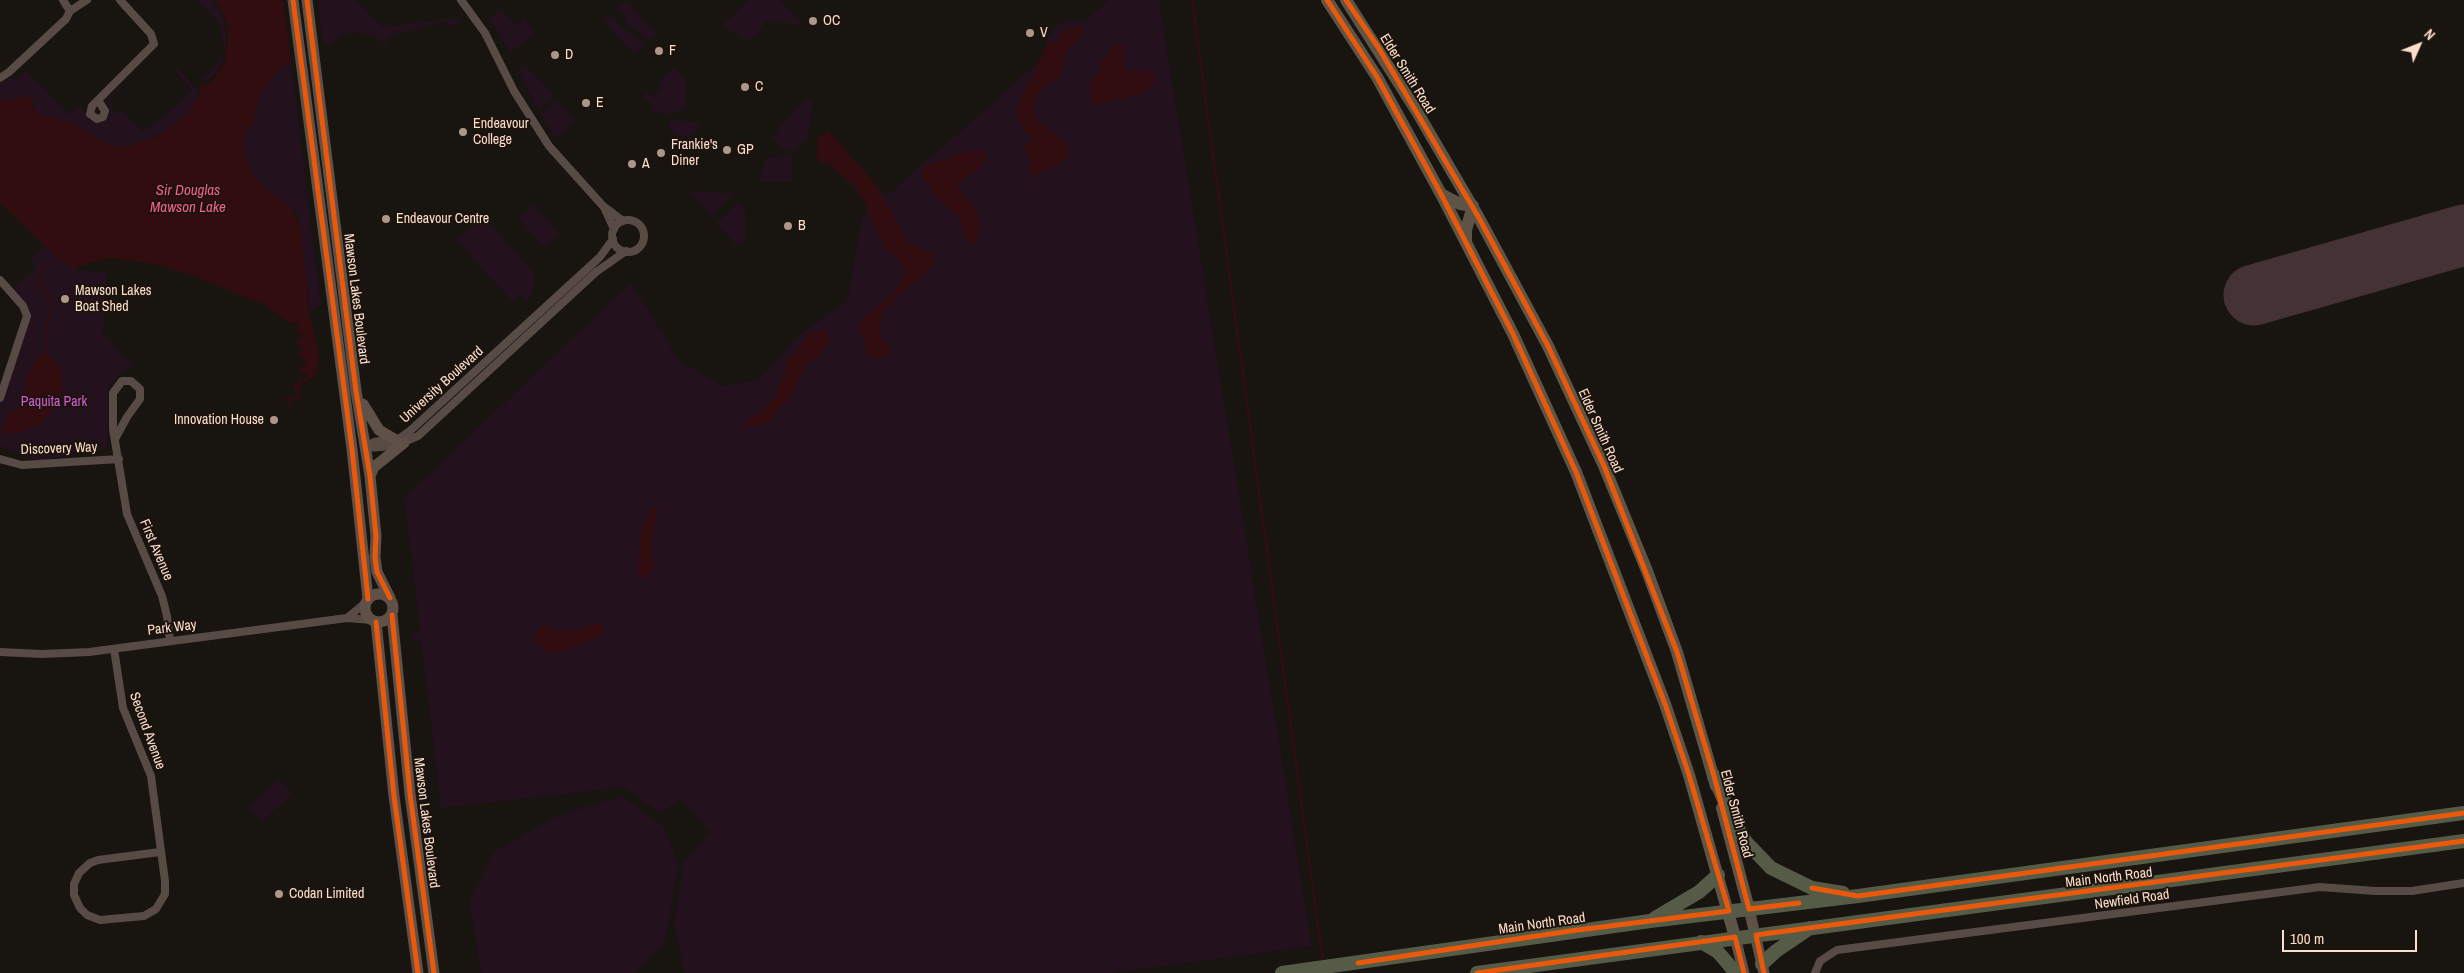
<!DOCTYPE html>
<html>
<head>
<meta charset="utf-8">
<style>
  body { margin:0 }
  #map { position:relative; width:2464px; height:973px; overflow:hidden; background:#181410; font-family:"Archivo Narrow",sans-serif }
  canvas { display:block }
  .north { position:absolute; left:2394px; top:20px; width:50px; height:50px; -webkit-text-stroke:4px #1c130d; paint-order:stroke; rotate:46deg; font-size:14px; font-weight:700; line-height:20px; text-align:center; color:#fbdecb }
  .north::after { content:''; display:block; margin:auto; width:18px; height:22px; background:#fbdecb; clip-path:polygon(50% 0,100% 100%,50% 72%,0 100%) }
  .scale { position:absolute; left:2282px; top:930px; width:135px; height:22px; box-sizing:border-box; border:2px solid #fbdecb; border-top:0; padding-left:6px; font-size:15px; line-height:18px; white-space:nowrap; color:#fbdecb; -webkit-text-stroke:4px #1c130d; paint-order:stroke }
</style>
</head>
<body>
<div id="map">
<canvas width="2464" height="973"></canvas>
<div class="north">N</div>
<div class="scale">100 m</div>
</div>
<script>
const g = document.querySelector('canvas').getContext('2d');
g.lineJoin = 'round';
function fillPath(path, color) { g.fillStyle = color; g.fill(path, 'evenodd'); }
const poly = rows => new Path2D(rows.map(r => 'M' + r).join(''));
function stroke(path, color, width, dash) { g.strokeStyle = color; g.lineWidth = width; g.lineCap = dash ? 'butt' : 'round'; g.setLineDash(dash || []); g.stroke(path); }
function drawText(font, color, halo, rows, align = 'center') {
  g.font = font + ' "Archivo Narrow",sans-serif'; g.lineWidth = 4; g.setLineDash([]); g.textBaseline = 'middle'; g.strokeStyle = halo; g.fillStyle = color; for (const [text, x, y, turn = 0] of rows) {
    g.save(); g.translate(x, y); g.rotate((+turn || 0) * Math.PI / 180); g.textAlign = isNaN(turn) ? turn : align; if (halo) g.strokeText(text, 0, 0); g.fillText(text, 0, 0); g.restore();
  }
}
const green = poly([
  [197,0,213,0,223,18,226,34,225,48,218,70,206,82,186,61,203,77,217,64,224,49,220,25],
  [318,0,356,0,381,27,458,18,460,21,449,27,447,21,386,37,387,45,364,33,352,32,341,36,328,46,325,45,322,34],
  [626,0,657,34,650,40,624,22,626,17,617,8],
  [749,0,780,0,801,23,796,26,783,22,763,21,763,28,746,43,733,30,730,33,723,24],
  [1109,0,1159,0,1312,946,1111,973,684,973,674,924,684,861,710,832,680,799,660,814,625,787,441,808,421,642,412,639,413,635,420,629,404,498,631,283,680,361,723,386,758,380,799,335,847,301,862,218,867,214,865,205,844,176,858,189,869,211,883,200,872,180,886,197,927,159,932,157,1080,25,1077,25,1073,30,1063,29,1066,36,1060,36,1057,43,1050,42,1047,40,1055,26,1066,20,1085,21],
  [500,9,516,25,525,17,534,32,511,53,489,18],
  [611,15,626,31,647,43,634,54,604,21],
  [291,62,321,305,310,312,300,224,296,213,283,201,269,192,254,176,244,154,243,141,246,130,254,120,259,95,280,68],
  [525,64,554,96,539,112,518,71],
  [178,68,199,92,190,112,174,127,133,145,120,147,107,143,63,120,53,120,36,112,32,99,21,95,10,101,0,99,0,84,11,77,14,80,26,70,69,115,81,106,90,120,98,123,108,118,110,111,108,100,120,86,122,88,111,98,112,107,117,114,121,110,142,132,163,118,192,90,175,71],
  [674,68,686,80,685,109,670,114,652,111,653,105,649,101,644,101,644,95,647,92,652,98,662,88,658,82],
  [807,97,813,103,808,138,794,151,786,151,771,137],
  [557,100,576,120,559,137,554,135,541,116],
  [668,120,700,122,700,124,694,134,683,137,673,133],
  [793,154,792,182,760,182,764,159],
  [687,191,729,193,732,196,711,216],
  [738,202,745,209,745,244,735,244,716,223],
  [533,204,560,234,545,248,518,218],
  [483,215,534,273,533,294,527,300,520,294,512,301,456,240],
  [46,245,56,256,74,270,107,272,103,333,132,364,108,386,107,448,39,461,0,445,0,398,27,316,11,292,36,267,30,259],
  [278,779,292,794,262,822,248,807],
  [622,796,664,827,678,863,665,942,636,973,481,973,469,902,495,851,557,816]
]);
const water = poly([
  [215,0,283,0,291,62,280,68,259,95,254,120,246,130,243,141,244,154,254,176,269,192,290,206,300,224,307,282,308,310,319,353,317,373,312,379,299,369,307,362,298,355,303,348,296,343,302,336,297,329,298,323,289,322,264,305,189,274,149,263,110,258,82,265,74,270,56,256,0,203,0,99,11,101,21,95,32,99,33,108,40,115,73,123,97,139,120,147,133,145,160,135,186,116,200,93,200,85,207,84,214,79,225,62,229,31,222,11],
  [1077,25,1083,29,1078,41,1066,51,1061,77,1043,88,1037,96,1034,106,1036,120,1067,143,1069,156,1059,165,1038,173,1035,179,1028,171,1031,160,1024,146,1031,142,1031,139,1018,120,1016,108,1026,88,1035,76,1036,65,1042,57,1047,40,1057,43,1060,37,1058,33,1060,31,1065,35,1063,29,1073,30],
  [1117,43,1124,47,1124,67,1127,70,1140,72,1152,71,1155,81,1144,93,1093,105,1090,103,1091,83,1099,72,1100,64],
  [828,130,872,180,908,241,914,246,931,253,934,257,935,262,929,270,884,309,879,328,883,340,891,348,890,355,883,359,869,357,865,353,866,343,858,328,862,320,894,293,906,273,899,260,885,248,858,189,828,163,822,163,816,157,818,138],
  [977,150,984,152,987,157,976,173,965,177,957,185,973,207,981,224,975,243,972,244,967,241,959,218,931,192,930,187,921,176,924,167,932,163,948,160,951,156],
  [823,330,828,332,829,343,822,353,805,365,789,399,769,421,756,426,747,425,743,432,741,430,743,426,749,418,763,409,774,398,786,371,785,365,797,349,809,334],
  [41,353,51,356,62,373,62,390,57,407,39,425,22,432,6,434,3,432,3,427,8,414,19,407,23,400,26,377],
  [654,505,657,506,651,547,653,566,651,572,644,578,640,577,638,571,640,541,642,527],
  [594,624,603,625,602,636,585,642,577,648,552,653,546,651,533,641,539,628,543,625,552,630,571,631]
]);
const stream = poly([
  [1192,0,1323,962],
  [46,354,45,331,52,309,51,301,39,281,38,273,52,261,61,260],
  [290,408,290,402,286,399,300,398,294,385,300,387,299,380,306,381,308,377]
]);
const taxiway = poly([
  [2381,259,2464,234]
]);
const runway = poly([
  [2254,295,2464,235]
]);
const street = poly([
  [461,0,485,33,514,91,549,146,603,206,623,221],
  [70,11,87,0],
  [0,78,9,72,66,19,70,11,63,0],
  [98,100,105,111,103,117,97,119,90,114,92,106,154,44,151,34,120,0],
  [604,207,614,229],
  '612 236a16 16 0 1 1 32 0a16 16 0 1 1-32 0Z',
  [0,280,23,306,27,316,0,398],
  [115,439,127,417,140,399,140,389,131,381,122,381,113,393,113,429,127,514,162,596,167,616,170,641],
  [366,448,394,446,418,436,596,272,626,251],
  [366,448,374,442,400,438,411,430,600,257,613,239],
  [0,459,22,465,119,459],
  [347,618,365,603],
  [114,649,123,708,151,776,165,881,165,894,156,909,144,916,100,920,87,915,80,908,74,895,74,884,79,873,90,863,98,860,160,852],
  [0,652,42,654,89,652,347,618,372,620],
  [1815,973,1820,961,1837,950,2320,887,2375,891,2412,891,2464,883]
]);
const secondary = poly([
  [293,0,352,449,368,599],
  [307,0,356,391,370,476,376,536,375,557,377,572,390,598],
  [363,404,379,430,394,439],
  [370,476,374,467,404,443],
  '365 608a14 14 0 1 1 28 0a14 14 0 1 1-28 0Z',
  [392,615,410,794,434,973],
  [376,622,394,796,418,973],
  [1749,909,1764,973],
  [1735,937,1744,973]
]);
const primary = poly([
  [1327,0,1377,77,1441,194,1513,334,1576,472,1665,704,1689,775,1735,937],
  [1346,0,1416,110,1479,218,1548,346,1604,466,1647,571,1677,652,1716,786],
  [1441,194,1460,204,1473,206],
  [1466,243,1466,230,1473,206],
  [1722,808,1749,909]
]);
const highway = poly([
  [1714,776,1731,817,1746,842,1771,868,1812,888,1843,893],
  [1655,918,1699,892,1718,875],
  [1701,942,1718,952,1736,973],
  [1762,964,1776,951,1810,928],
  [1282,973,1650,921,1858,896,2464,813],
  [1477,973,2464,841]
]);
const cycleway = poly([
  [293,0,352,449,368,599],
  [307,0,356,391,370,476,376,536,375,557,377,572,390,598],
  [1327,0,1377,77,1441,194,1513,334,1576,472,1665,704,1689,775,1729,911,1570,931,1358,963],
  [1346,0,1378,47,1479,218,1548,346,1604,466,1677,652,1714,776,1749,909,1799,903],
  [392,615,410,794,434,973],
  [376,622,394,796,418,973],
  [1812,888,1858,896,2464,813],
  [1477,973,1735,937,1744,973],
  [1764,973,1756,935,2464,841]
]);
const markers = [
  [813,21,5,"#ac978a"],
  [1030,33,5,"#ac978a"],
  [659,51,5,"#ac978a"],
  [555,55,5,"#ac978a"],
  [745,87,5,"#ac978a"],
  [586,103,5,"#ac978a"],
  [463,132,5,"#ac978a"],
  [727,150,5,"#ac978a"],
  [661,153,5,"#ac978a"],
  [632,164,5,"#ac978a"],
  [386,219,5,"#ac978a"],
  [788,226,5,"#ac978a"],
  [65,299,5,"#ac978a"],
  [274,420,5,"#ac978a"],
  [279,894,5,"#ac978a"]
];
const poiNames = [
  ["OC",823,21],
  ["V",1040,33],
  ["F",669,51],
  ["D",565,55],
  ["C",755,87],
  ["E",596,103],
  ["Endeavour",473,124],
  ["College",473,140],
  ["Frankie's",671,145],
  ["Diner",671,161],
  ["GP",737,150],
  ["A",642,164],
  ["Endeavour Centre",396,219],
  ["B",798,226],
  ["Mawson Lakes",75,291],
  ["Boat Shed",75,307],
  ["Innovation House",264,420,"right"],
  ["Codan Limited",289,894]
];
const streetNames = [
  ["Elder Smith Road",1407,74,58],
  ["Mawson Lakes Boulevard",356,299,83],
  ["University Boulevard",442,385,-42],
  ["Elder Smith Road",1600,431,66],
  ["Discovery Way",59,449,-2],
  ["First Avenue",156,550,67],
  ["Park Way",172,628,-7],
  ["Second Avenue",147,731,70],
  ["Elder Smith Road",1736,814,75],
  ["Mawson Lakes Boulevard",426,823,83],
  ["Main North Road",2109,878,-7],
  ["Newfield Road",2132,900,-8],
  ["Main North Road",1542,924,-8]
];
const parkNames = [
  ["Paquita Park",54,402]
];
const waterNames = [
  ["Sir Douglas",188,191],
  ["Mawson Lake",188,208]
];
fillPath(green, '#23111e');
fillPath(water, '#320d10');
stroke(stream, '#320d10', 2.5);
stroke(taxiway, '#443235', 24);
stroke(runway, '#443235', 61);
stroke(street, '#584b45', 8);
stroke(secondary, '#5f5048', 11);
stroke(primary, '#5e5546', 12);
stroke(highway, '#555b47', 14);
stroke(cycleway, '#e8590c', 5);
for (const [x, y, r, color] of markers) { const dot = new Path2D(); dot.arc(x, y, r, 0, 2 * Math.PI); g.fillStyle = color; g.fill(dot); stroke(dot, '#1c130d', 2); }
drawText('14px', '#fbdecb', '#1c130d', poiNames, 'left');
drawText('14px', '#fbdecb', '#1c130d', streetNames);
drawText('14px', '#d45ed2', '#1c130d', parkNames);
drawText('italic 15px', '#f36288', '#1c130d', waterNames);
</script>
</body>
</html>
